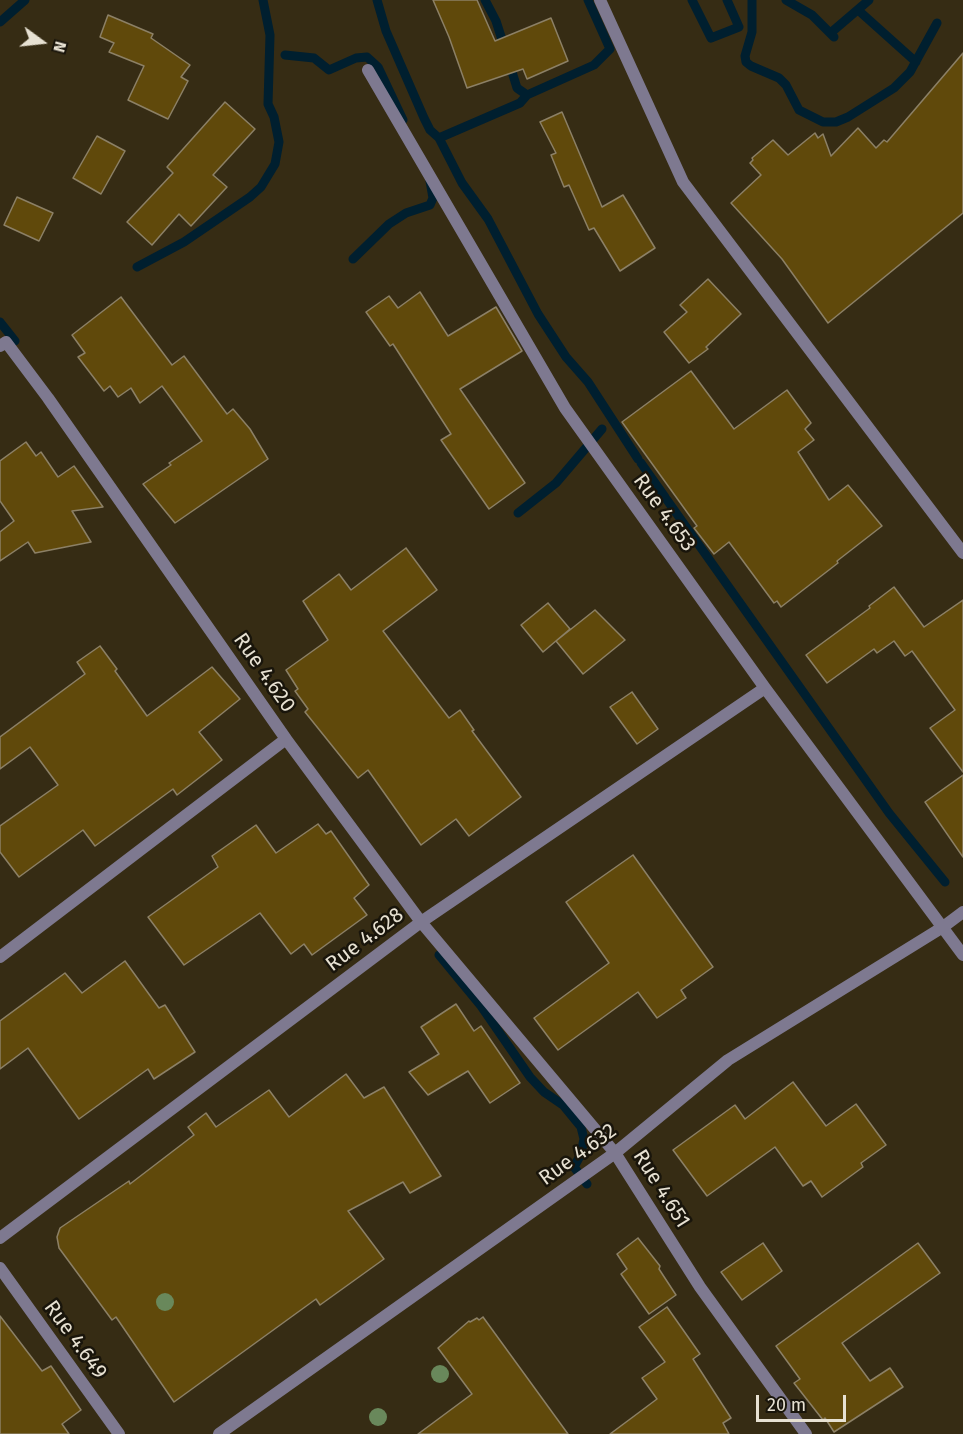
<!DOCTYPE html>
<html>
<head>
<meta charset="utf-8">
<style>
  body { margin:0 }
  #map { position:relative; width:963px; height:1434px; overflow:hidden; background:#362c14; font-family:"Fira Sans",sans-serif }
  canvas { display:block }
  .north { position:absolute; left:12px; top:12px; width:60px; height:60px; -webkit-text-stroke:4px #19150b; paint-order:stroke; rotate:105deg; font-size:16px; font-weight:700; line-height:24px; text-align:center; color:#e7e1d2 }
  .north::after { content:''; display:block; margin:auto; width:21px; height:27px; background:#e7e1d2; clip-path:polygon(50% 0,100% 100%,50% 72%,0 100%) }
  .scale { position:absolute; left:756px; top:1395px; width:90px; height:27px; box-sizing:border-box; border:3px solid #e7e1d2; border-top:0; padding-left:8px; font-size:18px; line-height:21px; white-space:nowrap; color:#e7e1d2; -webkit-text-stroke:4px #19150b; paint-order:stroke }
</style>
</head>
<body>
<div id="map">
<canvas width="963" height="1434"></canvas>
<div class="north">N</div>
<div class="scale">20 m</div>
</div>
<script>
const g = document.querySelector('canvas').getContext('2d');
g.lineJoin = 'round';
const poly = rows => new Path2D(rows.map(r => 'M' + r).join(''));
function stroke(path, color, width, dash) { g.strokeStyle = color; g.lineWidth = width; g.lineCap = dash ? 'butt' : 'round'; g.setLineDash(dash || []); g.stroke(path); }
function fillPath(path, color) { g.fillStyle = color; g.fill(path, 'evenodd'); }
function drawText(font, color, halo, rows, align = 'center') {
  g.font = font + ' "Fira Sans",sans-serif'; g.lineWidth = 5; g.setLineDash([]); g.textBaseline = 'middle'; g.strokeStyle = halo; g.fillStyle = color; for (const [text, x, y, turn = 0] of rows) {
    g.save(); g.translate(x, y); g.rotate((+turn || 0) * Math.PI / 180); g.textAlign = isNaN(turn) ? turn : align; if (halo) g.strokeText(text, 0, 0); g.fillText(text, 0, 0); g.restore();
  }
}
const stream = poly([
  [377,0,386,31,424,118,430,130,439,138,462,183,488,219,538,314,566,357,588,382,638,459],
  [485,0,496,21,505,49],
  [692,0,711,38,739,27,727,0],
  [752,0,752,32,745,56,746,62,751,66,779,78,786,85,799,110,823,122,836,122,848,117,894,88,910,72,937,23],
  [786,0,812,15,834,37],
  [858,10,916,62],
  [0,22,25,0],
  [834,30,869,0],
  [285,55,314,58,329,70,356,58,367,57,378,67,403,120],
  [509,62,517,88,527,95],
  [439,138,520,103,527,95,594,65,610,49,588,0],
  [353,259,389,224,406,213,430,205,433,198,430,181],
  [137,267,184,242,250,197,261,187,275,164,279,142,274,117,268,104,270,35,263,0],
  [0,322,15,341],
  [641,463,665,497],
  [667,500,889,813,945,882],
  [518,513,556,483,602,429],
  [439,955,481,1006,530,1077,544,1092,563,1105,581,1127,584,1139,581,1154,574,1167,587,1184]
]);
const building = poly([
  [433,0,477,0,495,41,551,18,568,61,527,79,523,69,467,88,449,37,433,0],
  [108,15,153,34,151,38,190,65,181,77,188,81,168,119,128,100,144,66,109,52,114,43,100,37,108,15],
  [963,53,963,213,828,323,782,259,731,203,761,175,750,163,753,160,752,158,773,140,788,155,815,133,818,138,823,134,831,156,858,128,876,148,884,140,887,142,963,53],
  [225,102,255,129,213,175,227,187,191,226,179,214,152,245,127,222,173,173,167,167,225,102],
  [562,112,602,207,623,195,655,248,620,271,594,228,589,230,569,185,564,187,551,155,556,153,540,122,562,112],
  [97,136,125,151,101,194,73,178,97,136],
  [17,197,53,213,39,241,4,225,17,197],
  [708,279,741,314,706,347,708,349,689,363,664,332,687,312,680,305,708,279],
  [420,292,448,336,496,307,522,351,460,389,525,483,489,509,441,440,451,434,393,344,390,346,366,312,389,296,398,308,420,292],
  [121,297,172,365,184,356,227,414,233,409,250,429,268,459,175,523,143,484,171,465,169,463,202,441,162,386,140,403,131,388,118,397,110,386,104,391,78,357,85,353,72,335,121,297],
  [691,371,734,429,787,390,811,423,805,429,814,440,798,452,829,500,848,485,882,526,837,561,838,563,781,607,777,601,774,603,729,542,714,554,694,528,697,526,622,422,691,371],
  [26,442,36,456,41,452,58,477,74,466,103,507,72,511,91,542,35,553,28,542,0,561,0,532,14,521,0,501,0,461,26,442],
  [406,548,437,590,383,631,449,718,460,710,474,730,472,731,521,797,469,836,456,819,421,845,368,770,358,778,305,712,308,709,295,691,298,689,286,670,328,640,303,601,339,574,351,590,406,548],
  [894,587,924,627,963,600,963,772,930,728,955,710,912,651,905,656,894,641,877,653,874,649,827,683,806,655,870,608,869,606,894,587],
  [548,603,570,629,543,652,521,625,548,603],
  [595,610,625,640,583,674,556,641,595,610],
  [100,646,117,669,115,671,147,716,212,667,240,699,199,732,222,760,177,795,173,789,95,846,83,830,19,877,0,852,0,826,58,785,30,747,0,769,0,737,85,674,77,662,100,646],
  [632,692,658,729,637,744,610,707,632,692],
  [963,775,963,857,925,802,963,775],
  [318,824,326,834,331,831,369,885,354,898,367,915,312,955,304,944,291,954,260,913,184,965,148,917,218,867,212,856,256,825,276,853,318,824],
  [633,855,713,967,681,990,686,998,657,1018,638,992,558,1050,534,1018,609,963,566,902,633,855],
  [125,961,159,1008,165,1005,195,1052,154,1079,148,1069,79,1119,28,1048,0,1069,0,1021,65,973,82,993,125,961],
  [456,1004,474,1031,481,1026,520,1083,490,1103,468,1071,428,1095,409,1072,439,1054,421,1027,456,1004],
  [346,1074,364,1098,384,1087,441,1176,410,1193,403,1182,348,1211,384,1259,320,1305,316,1299,174,1402,116,1317,112,1320,59,1248,57,1237,60,1228,129,1181,130,1184,194,1135,188,1127,206,1113,216,1127,269,1090,289,1117,346,1074],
  [793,1082,826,1126,856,1104,886,1145,861,1163,863,1167,822,1197,811,1181,803,1186,775,1147,707,1196,673,1150,735,1105,745,1119,793,1082],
  [638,1238,660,1266,659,1269,676,1295,649,1314,621,1274,627,1269,617,1254,638,1238],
  [763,1243,782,1271,742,1300,721,1272,763,1243],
  [918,1243,940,1273,842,1343,870,1381,890,1368,903,1387,834,1432,825,1418,823,1420,794,1383,800,1379,776,1346,918,1243],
  [667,1307,700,1354,693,1359,731,1418,723,1423,729,1434,610,1434,657,1399,642,1378,665,1362,639,1327,667,1307],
  [0,1316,42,1371,51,1366,81,1410,62,1424,69,1434,0,1434,0,1316],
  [483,1317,568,1434,418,1434,472,1394,438,1348,469,1321,470,1322,477,1318,479,1320,483,1317]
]);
const minor = poly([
  [600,0,683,182,963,553],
  [368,70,565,408,765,688,963,955],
  [0,346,6,342,48,398,286,739,0,957],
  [286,739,421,922,615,1153,700,1287,806,1434],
  [0,1238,421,922,765,688],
  [0,1268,119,1434],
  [219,1434,615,1153,728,1060,943,927,963,912]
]);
const trees = [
  [165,1302],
  [440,1374],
  [378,1417]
];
const streetNames = [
  ["Rue 4.653",664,513,54],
  ["Rue 4.620",264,673,55],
  ["Rue 4.628",365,940,-37],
  ["Rue 4.632",578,1155,-36],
  ["Rue 4.651",661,1189,58],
  ["Rue 4.649",75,1340,54]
];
stroke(stream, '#001f2f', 9);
fillPath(building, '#60490b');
stroke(building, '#8c8066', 1.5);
stroke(minor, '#7e7990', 12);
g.fillStyle = '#69885b';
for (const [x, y] of trees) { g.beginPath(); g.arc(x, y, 9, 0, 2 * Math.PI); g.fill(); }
drawText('21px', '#e7e1d2', '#19150b', streetNames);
</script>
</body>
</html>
